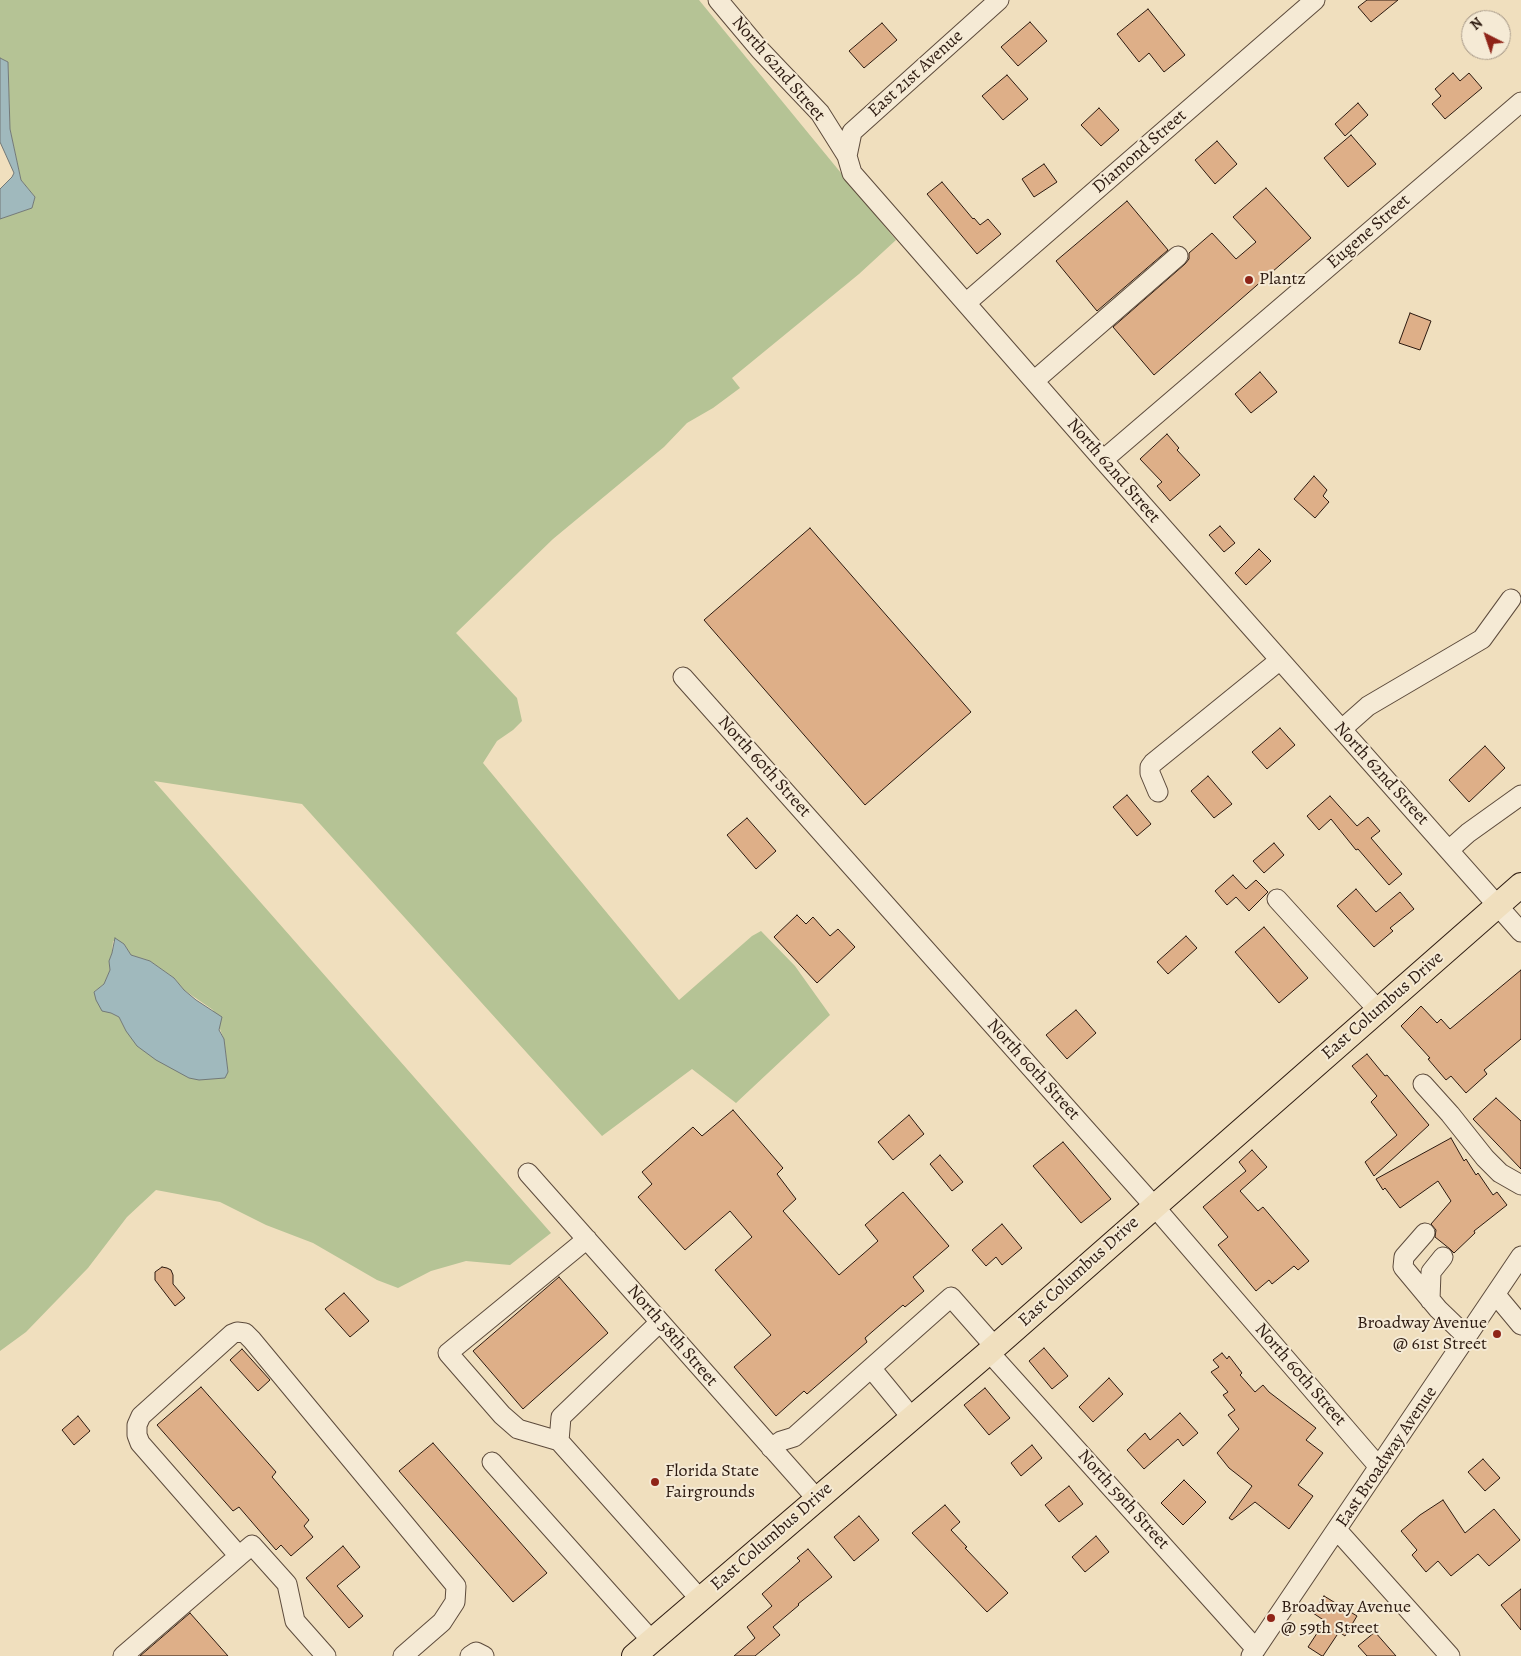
<!DOCTYPE html>
<html>
<head>
<meta charset="utf-8">
<style>
  body { margin:0 }
  #map { position:relative; width:1521px; height:1656px; overflow:hidden; background:#f0dfbe; font-family:Alegreya,serif }
  canvas { display:block }
  .north { position:absolute; left:1461px; top:10px; width:50px; height:50px; box-sizing:border-box; background:#f5ead5; border:1px solid #a59786; border-radius:50%; rotate:319deg; font-size:14px; font-weight:700; line-height:20px; text-align:center; color:#2c1a10 }
  .north::after { content:''; display:block; margin:auto; width:18px; height:22px; background:#8f2418; clip-path:polygon(50% 0,100% 100%,50% 72%,0 100%) }
</style>
</head>
<body>
<div id="map">
<canvas width="1521" height="1656"></canvas>
<div class="north">N</div>
</div>
<script>
const g = document.querySelector('canvas').getContext('2d');
g.lineJoin = 'round';
function fillPath(path, color) { g.fillStyle = color; g.fill(path, 'evenodd'); }
const poly = rows => new Path2D(rows.map(r => 'M' + r).join(''));
function stroke(path, color, width, dash) { g.strokeStyle = color; g.lineWidth = width; g.lineCap = dash ? 'butt' : 'round'; g.setLineDash(dash || []); g.stroke(path); }
function drawText(font, color, halo, rows, align = 'center') {
  g.font = font + ' Alegreya,serif'; g.lineWidth = 4; g.setLineDash([]); g.textBaseline = 'middle'; g.strokeStyle = halo; g.fillStyle = color; for (const [text, x, y, turn = 0] of rows) {
    g.save(); g.translate(x, y); g.rotate((+turn || 0) * Math.PI / 180); g.textAlign = isNaN(turn) ? turn : align; if (halo) g.strokeText(text, 0, 0); g.fillText(text, 0, 0); g.restore();
  }
}
const green = poly([
  [0,0,699,0,896,240,859,274,732,378,740,388,713,408,687,423,664,447,553,539,456,633,517,698,522,721,513,730,497,741,483,763,679,1000,752,936,761,931,795,966,830,1015,736,1103,692,1069,602,1136,302,804,154,781,551,1233,510,1265,466,1261,431,1271,398,1288,377,1280,313,1243,266,1225,220,1202,156,1190,127,1217,88,1268,26,1332,0,1351,0,219,32,208,35,197,21,180,10,129,8,62,0,58],
  [113,941,124,944,131,955,150,961,174,978,184,990,213,1010,224,1040,228,1072,189,1078,126,1031,119,1017,111,1013,94,992,104,984,110,970,109,961,112,953]
]);
const water = poly([
  [0,58,8,62,10,129,21,180,35,197,32,208,0,219,0,189,12,177,14,173,0,142,0,58],
  [115,938,124,944,131,955,150,961,174,978,184,990,196,1000,222,1017,219,1030,224,1039,228,1072,225,1078,199,1080,189,1078,156,1060,137,1046,126,1031,119,1017,111,1013,102,1011,96,1000,94,992,104,984,110,970,109,961,112,953,115,938]
]);
const building = poly([
  [1367,0,1398,0,1371,22,1358,7,1367,0],
  [1148,9,1185,55,1164,72,1149,53,1139,62,1117,34,1148,9],
  [1030,22,1047,41,1018,66,1001,47,1030,22],
  [882,23,897,40,864,68,849,51,882,23],
  [1453,73,1460,81,1469,73,1482,88,1445,119,1432,104,1441,96,1435,89,1453,73],
  [1007,75,1028,99,1003,120,982,96,1007,75],
  [1358,103,1368,115,1345,136,1335,124,1358,103],
  [1099,108,1119,130,1101,146,1081,125,1099,108],
  [1351,135,1376,164,1348,187,1324,158,1351,135],
  [1217,141,1237,164,1215,184,1195,160,1217,141],
  [1044,164,1057,182,1034,197,1022,179,1044,164],
  [942,182,973,219,974,218,980,225,988,219,1001,234,977,254,927,194,942,182],
  [1266,188,1311,238,1154,375,1113,327,1185,264,1189,259,1189,253,1212,233,1236,259,1256,242,1233,217,1266,188],
  [1127,201,1168,250,1097,311,1056,261,1127,201],
  [1410,313,1431,321,1420,350,1399,343,1410,313],
  [1260,372,1277,392,1251,413,1235,394,1260,372],
  [1167,434,1179,448,1177,450,1200,475,1170,501,1157,486,1162,482,1140,459,1167,434],
  [1314,476,1327,490,1323,496,1329,502,1315,518,1294,499,1314,476],
  [1220,526,1235,543,1224,552,1209,535,1220,526],
  [810,528,971,712,865,805,704,620,810,528],
  [1259,549,1271,561,1246,585,1235,573,1259,549],
  [1280,728,1295,745,1267,769,1252,752,1280,728],
  [1485,746,1505,768,1469,802,1449,780,1485,746],
  [1208,776,1232,804,1214,818,1191,791,1208,776],
  [1127,795,1151,824,1137,836,1113,807,1127,795],
  [1330,796,1357,826,1368,817,1380,831,1371,838,1402,874,1389,885,1358,849,1356,850,1331,819,1319,830,1307,816,1330,796],
  [747,818,776,851,756,869,727,835,747,818],
  [1274,843,1284,855,1264,873,1253,861,1274,843],
  [1233,875,1246,889,1256,880,1268,892,1249,911,1236,897,1227,905,1215,891,1233,875],
  [1356,889,1376,912,1400,892,1414,909,1390,928,1393,931,1374,947,1337,906,1356,889],
  [797,915,806,924,813,917,830,936,838,929,855,947,817,983,774,937,797,915],
  [1264,927,1308,978,1279,1003,1235,952,1264,927],
  [1186,936,1197,948,1168,974,1157,962,1186,936],
  [1521,970,1521,1039,1484,1070,1487,1074,1466,1093,1451,1076,1446,1080,1428,1059,1430,1058,1401,1026,1421,1006,1437,1023,1441,1019,1450,1029,1521,970],
  [1076,1010,1096,1033,1067,1059,1046,1035,1076,1010],
  [1367,1054,1385,1076,1387,1075,1429,1125,1374,1176,1365,1162,1397,1135,1371,1102,1377,1096,1352,1066,1367,1054],
  [1496,1098,1521,1121,1521,1169,1473,1119,1496,1098],
  [733,1110,783,1168,777,1174,796,1199,783,1211,839,1275,878,1241,865,1225,903,1192,949,1246,913,1277,924,1291,905,1307,903,1305,865,1338,867,1342,807,1394,804,1391,776,1416,734,1367,771,1335,715,1270,752,1237,730,1211,685,1250,638,1197,652,1184,642,1172,693,1127,702,1136,733,1110],
  [909,1115,924,1134,893,1160,878,1142,909,1115],
  [1451,1138,1464,1161,1466,1159,1476,1175,1478,1173,1493,1195,1497,1192,1507,1205,1474,1231,1475,1233,1454,1253,1450,1249,1435,1237,1436,1230,1431,1224,1451,1201,1438,1181,1400,1208,1385,1188,1383,1190,1376,1179,1451,1138],
  [1063,1142,1111,1199,1081,1223,1033,1166,1063,1142],
  [1252,1150,1267,1167,1240,1191,1258,1211,1263,1207,1309,1261,1298,1270,1294,1266,1272,1284,1269,1280,1256,1291,1218,1245,1228,1237,1203,1207,1246,1171,1239,1162,1252,1150],
  [940,1155,963,1182,952,1191,930,1164,940,1155],
  [1002,1224,1022,1248,1002,1265,996,1257,986,1266,972,1250,1002,1224],
  [162,1267,167,1268,171,1270,173,1275,173,1284,185,1298,175,1306,155,1280,155,1272,162,1267],
  [559,1277,608,1333,523,1409,473,1351,559,1277],
  [344,1293,369,1321,350,1337,325,1309,344,1293],
  [1044,1348,1068,1376,1052,1389,1029,1361,1044,1348],
  [242,1349,270,1380,258,1391,230,1360,242,1349],
  [1222,1353,1227,1359,1229,1356,1242,1373,1240,1375,1255,1392,1263,1385,1269,1392,1316,1428,1306,1440,1323,1453,1298,1485,1313,1496,1289,1529,1255,1502,1232,1520,1229,1518,1252,1486,1229,1468,1217,1453,1239,1429,1228,1415,1235,1410,1223,1395,1228,1392,1211,1372,1219,1367,1213,1360,1222,1353],
  [1109,1378,1123,1394,1093,1422,1079,1407,1109,1378],
  [201,1387,276,1472,272,1477,309,1520,304,1526,313,1537,291,1556,281,1545,276,1550,239,1507,233,1511,157,1425,201,1387],
  [985,1388,1010,1418,989,1435,964,1405,985,1388],
  [1180,1413,1198,1433,1183,1446,1178,1439,1144,1469,1127,1450,1145,1433,1150,1440,1180,1413],
  [78,1416,90,1431,74,1445,62,1430,78,1416],
  [433,1443,547,1573,513,1602,399,1471,433,1443],
  [1032,1445,1042,1458,1021,1476,1011,1463,1032,1445],
  [1483,1459,1500,1478,1485,1491,1468,1472,1483,1459],
  [1184,1480,1206,1502,1183,1525,1161,1503,1184,1480],
  [1069,1486,1083,1504,1059,1522,1045,1505,1069,1486],
  [1443,1500,1465,1533,1494,1509,1520,1540,1489,1566,1478,1554,1451,1576,1438,1561,1426,1572,1412,1555,1417,1550,1401,1531,1420,1515,1443,1500],
  [945,1505,960,1522,951,1530,967,1547,965,1548,1008,1593,987,1612,912,1533,945,1505],
  [859,1516,879,1540,854,1561,834,1537,859,1516],
  [1096,1536,1109,1552,1085,1572,1072,1557,1096,1536],
  [343,1546,360,1567,337,1586,363,1616,349,1628,306,1578,343,1546],
  [808,1549,832,1577,798,1604,799,1605,773,1627,780,1635,755,1656,734,1656,755,1638,747,1627,772,1606,762,1594,800,1561,797,1558,808,1549],
  [1521,1589,1521,1630,1501,1605,1521,1589],
  [1324,1596,1357,1616,1345,1636,1339,1632,1323,1656,1322,1656,1308,1647,1325,1621,1313,1613,1324,1596],
  [190,1613,228,1656,140,1656,190,1613],
  [1375,1632,1396,1656,1367,1656,1358,1646,1375,1632]
]);
const minor = poly([
  [718,0,760,50,820,113,847,156,852,173,1103,460,1521,932],
  [847,156,852,132,999,0],
  [966,303,1315,0],
  [1034,381,1178,256],
  [1103,460,1521,102],
  [683,677,1154,1206,1379,1467],
  [1342,729,1368,706,1482,639,1511,599],
  [1158,792,1150,773,1150,767,1153,763,1280,660],
  [1449,850,1468,833,1521,795],
  [1277,899,1378,1010],
  [1423,1084,1450,1114,1485,1158,1500,1173,1521,1185],
  [528,1173,817,1499],
  [1425,1233,1404,1257,1403,1267,1438,1309,1467,1337],
  [1496,1295,1521,1325],
  [1430,1300,1431,1272,1443,1257],
  [660,1322,561,1417,559,1441,700,1599],
  [989,1352,1256,1649],
  [912,1418,871,1368,951,1297,995,1347],
  [559,1441,518,1429,502,1415,448,1353,587,1239],
  [771,1448,781,1441,794,1437,871,1368],
  [492,1462,652,1641],
  [1337,1530,1450,1656],
  [239,1556,252,1545,287,1584,295,1621,326,1656],
  [123,1656,239,1556,140,1443,137,1435,137,1425,141,1416,232,1334,237,1332,245,1333,252,1340,456,1586,455,1602,442,1622,403,1656],
  [470,1656,476,1652,484,1656],
  [1251,1656,1521,1256]
]);
const major = poly([
  [634,1656,989,1352,1521,885]
]);
const markers = [
  [1249,280,5,"#8f2418"],
  [1497,1334,5,"#8f2418"],
  [655,1482,5,"#8f2418"],
  [1271,1618,5,"#8f2418"]
];
const streetNames = [
  ["North 62nd Street",778,69,49],
  ["East 21st Avenue",916,74,-42],
  ["Diamond Street",1140,152,-41],
  ["Eugene Street",1369,232,-41],
  ["North 62nd Street",1113,471,49],
  ["North 60th Street",764,767,48],
  ["North 62nd Street",1381,774,48],
  ["East Columbus Drive",1383,1006,-41],
  ["North 60th Street",1033,1070,48],
  ["East Columbus Drive",1079,1272,-42],
  ["North 58th Street",672,1336,49],
  ["North 60th Street",1300,1375,49],
  ["East Broadway Avenue",1387,1457,-56],
  ["North 59th Street",1123,1500,48],
  ["East Columbus Drive",772,1537,-41]
];
const poiNames = [
  ["Plantz",1259,280],
  ["Broadway Avenue",1487,1324,"right"],
  ["@ 61st Street",1487,1345,"right"],
  ["Florida State",665,1472],
  ["Fairgrounds",665,1493],
  ["Broadway Avenue",1281,1608],
  ["@ 59th Street",1281,1629]
];
fillPath(green, '#b5c395');
fillPath(water, '#a0b9bd');
stroke(water, '#727978', 1);
fillPath(building, '#deaf88');
stroke(building, '#2c1a10', 1);
stroke(minor, '#5d4b3c', 21);
stroke(major, '#2c1a10', 26);
stroke(minor, '#f5ead5', 19);
stroke(major, '#f0dfbe', 24);
for (const [x, y, r, color] of markers) { const dot = new Path2D(); dot.arc(x, y, r, 0, 2 * Math.PI); g.fillStyle = color; g.fill(dot); stroke(dot, '#f5ead5', 2); }
drawText('18px', '#2c1a10', '#f5ead5', streetNames);
drawText('18px', '#2c1a10', '#f5ead5', poiNames, 'left');
</script>
</body>
</html>
